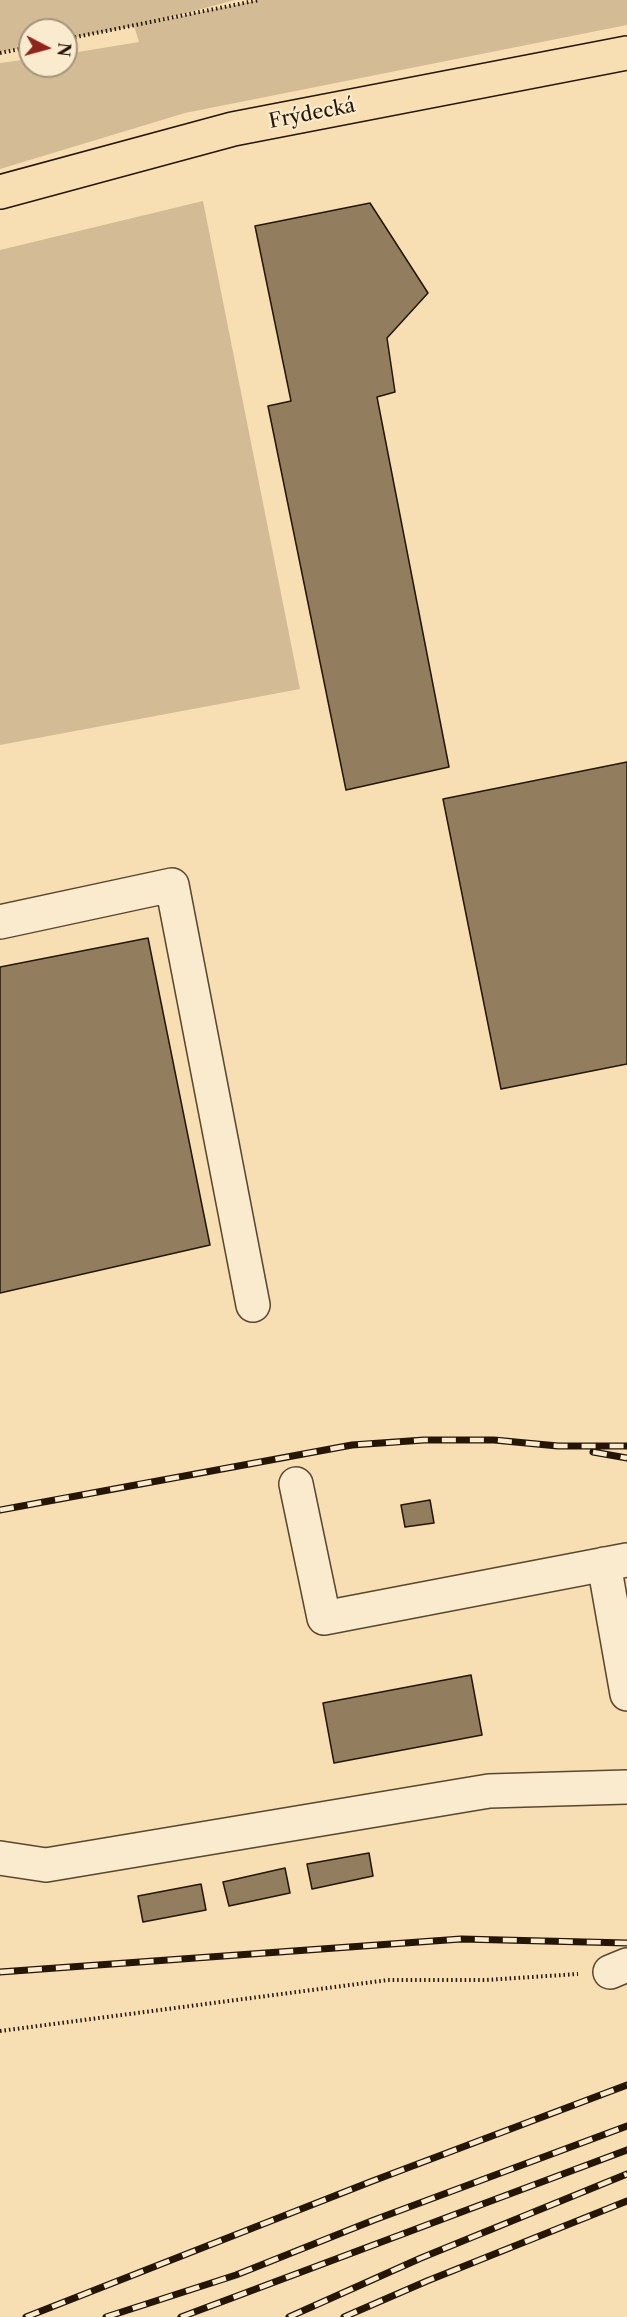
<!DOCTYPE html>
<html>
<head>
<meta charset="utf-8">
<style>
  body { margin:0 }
  #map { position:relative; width:627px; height:2317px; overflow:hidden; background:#f7deb3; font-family:"Libre Caslon Text",serif }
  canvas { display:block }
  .north { position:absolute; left:18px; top:18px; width:60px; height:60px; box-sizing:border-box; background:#faeace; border:2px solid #a4957e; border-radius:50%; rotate:96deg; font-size:16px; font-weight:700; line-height:24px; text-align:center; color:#241505 }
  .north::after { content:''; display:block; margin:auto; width:21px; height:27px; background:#8f2418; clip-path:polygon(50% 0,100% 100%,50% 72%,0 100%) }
</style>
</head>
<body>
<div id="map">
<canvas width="627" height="2317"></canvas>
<div class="north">N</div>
</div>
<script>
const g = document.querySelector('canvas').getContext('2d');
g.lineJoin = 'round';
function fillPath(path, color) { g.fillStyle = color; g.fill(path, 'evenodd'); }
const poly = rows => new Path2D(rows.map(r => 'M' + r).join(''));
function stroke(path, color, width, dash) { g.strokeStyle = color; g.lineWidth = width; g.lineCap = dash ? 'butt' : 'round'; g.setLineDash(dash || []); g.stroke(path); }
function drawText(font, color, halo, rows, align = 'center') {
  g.font = font + ' "Libre Caslon Text",serif'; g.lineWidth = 4.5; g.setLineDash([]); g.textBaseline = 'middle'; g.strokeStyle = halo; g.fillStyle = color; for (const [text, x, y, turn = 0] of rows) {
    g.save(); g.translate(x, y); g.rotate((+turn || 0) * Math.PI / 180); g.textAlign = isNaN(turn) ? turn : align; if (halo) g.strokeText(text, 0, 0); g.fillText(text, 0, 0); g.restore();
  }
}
const green = poly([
  [0,0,235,0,153,22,259,0,627,0,627,25,185,113,0,169,0,63,30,59,30,66,66,66,66,54,139,42,134,26,66,39,66,30,30,30,30,46,0,52],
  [203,201,300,689,0,745,0,250]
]);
const building = poly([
  [370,203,428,293,387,338,395,392,377,397,449,767,346,790,268,406,291,401,255,226,370,203],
  [627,762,627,1064,501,1089,443,799,627,762],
  [148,938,210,1245,0,1293,0,967,148,938],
  [430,1500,434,1523,405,1527,401,1505,430,1500],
  [471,1675,482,1735,334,1763,323,1703,471,1675],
  [369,1853,373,1876,312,1889,307,1864,369,1853],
  [285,1868,290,1893,229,1906,223,1882,285,1868],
  [201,1884,206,1910,143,1922,138,1896,201,1884]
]);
const path = poly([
  [66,39,259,0],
  [0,53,30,47],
  [0,2031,388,1980,486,1980,578,1974]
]);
const minor = poly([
  [0,922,172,885,253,1305],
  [296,1484,324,1618,627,1560],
  [604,1564,627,1694],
  [0,1858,46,1865,489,1791,627,1787],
  [610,1972,627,1965]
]);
const major = poly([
  [0,192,233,129,627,53]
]);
const rail = poly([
  [593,1452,627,1458],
  [0,1510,352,1445,424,1440,494,1440,558,1446,627,1446],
  [0,1972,461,1939,627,1943],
  [26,2317,370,2182,627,2085],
  [106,2317,236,2275,374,2220,627,2126],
  [181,2317,627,2150],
  [289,2317,421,2258,627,2174],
  [344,2317,427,2281,627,2201]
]);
const streetNames = [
  ["Frýdecká",312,114,-11]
];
fillPath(green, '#d3bc95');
fillPath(building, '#927e5f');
stroke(building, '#241505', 1.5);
stroke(minor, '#594730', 36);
stroke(major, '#241505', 36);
stroke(path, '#241505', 4, [1.5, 3]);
stroke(minor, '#faeace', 33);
stroke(major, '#f7deb3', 33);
stroke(rail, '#241505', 7);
stroke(rail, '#faeace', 4.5, [14]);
drawText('20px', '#241505', '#faeace', streetNames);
</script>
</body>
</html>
